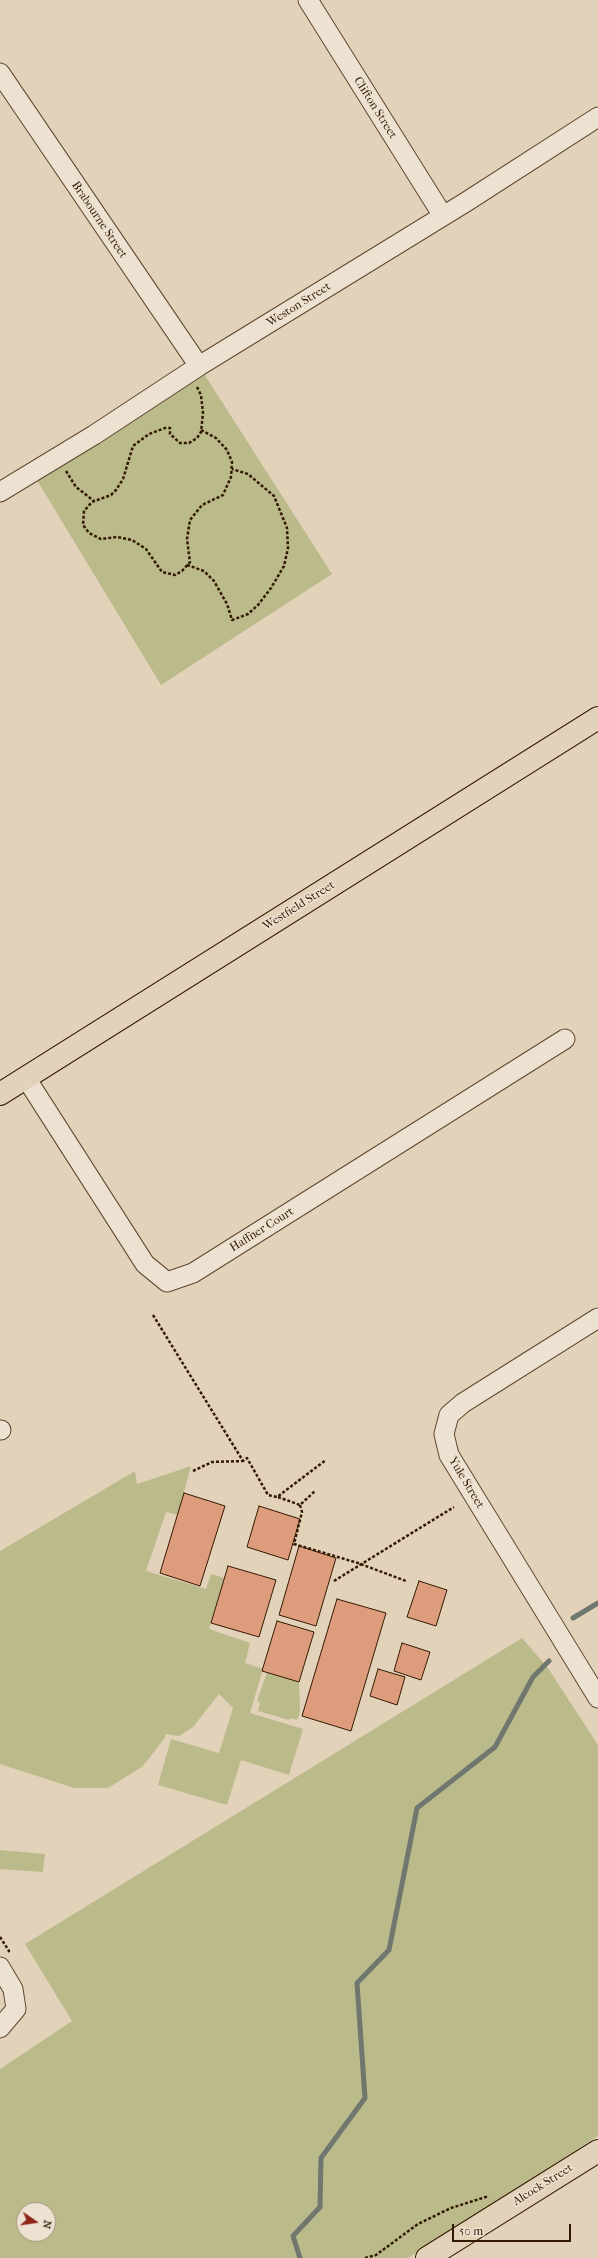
<!DOCTYPE html>
<html>
<head>
<meta charset="utf-8">
<style>
  body { margin:0 }
  #map { position:relative; width:598px; height:2258px; overflow:hidden; background:#e3d2ba; font-family:"IM FELL French Canon",serif }
  canvas { display:block }
  .north { position:absolute; left:16px; top:2202px; width:40px; height:40px; box-sizing:border-box; background:#ede2d2; border:1px solid #a2927e; border-radius:50%; rotate:103deg; font-size:11px; font-weight:700; line-height:16px; text-align:center; color:#321901 }
  .north::after { content:''; display:block; margin:auto; width:14px; height:18px; background:#8f2418; clip-path:polygon(50% 0,100% 100%,50% 72%,0 100%) }
  .scale { position:absolute; left:452px; top:2224px; width:119px; height:18px; box-sizing:border-box; border:2px solid #321901; border-top:0; padding-left:5px; font-size:12px; line-height:14px; white-space:nowrap; color:#321901; -webkit-text-stroke:3px #ede2d2; paint-order:stroke }
</style>
</head>
<body>
<div id="map">
<canvas width="598" height="2258"></canvas>
<div class="north">N</div>
<div class="scale">50 m</div>
</div>
<script>
const g = document.querySelector('canvas').getContext('2d');
g.lineJoin = 'round';
function fillPath(path, color) { g.fillStyle = color; g.fill(path, 'evenodd'); }
const poly = rows => new Path2D(rows.map(r => 'M' + r).join(''));
function stroke(path, color, width, dash) { g.strokeStyle = color; g.lineWidth = width; g.lineCap = dash ? 'butt' : 'round'; g.setLineDash(dash || []); g.stroke(path); }
function drawText(font, color, halo, rows, align = 'center') {
  g.font = font + ' "IM FELL French Canon",serif'; g.lineWidth = 3; g.setLineDash([]); g.textBaseline = 'middle'; g.strokeStyle = halo; g.fillStyle = color; for (const [text, x, y, turn = 0] of rows) {
    g.save(); g.translate(x, y); g.rotate((+turn || 0) * Math.PI / 180); g.textAlign = isNaN(turn) ? turn : align; if (halo) g.strokeText(text, 0, 0); g.fillText(text, 0, 0); g.restore();
  }
}
const green = poly([
  [199,366,332,574,161,685,32,472],
  [191,1466,178,1515,166,1512,146,1571,206,1589,211,1574,224,1578,209,1629,250,1643,245,1663,263,1669,250,1713,303,1729,289,1775,241,1760,227,1805,158,1785,171,1739,219,1753,233,1708,219,1694,193,1727,179,1736,166,1734,164,1739,142,1767,108,1788,74,1788,0,1764,0,1551,135,1471,137,1484],
  [522,1638,548,1668,598,1745,598,2136,408,2258,0,2258,0,2069,72,2021,25,1944],
  [24,2210,48,2210,48,2234,24,2234],
  [267,1672,299,1682,300,1712,297,1720,290,1718,289,1720,258,1711,260,1703,257,1701],
  [0,1850,45,1854,43,1872,0,1869]
]);
const stream = poly([
  [573,1618,598,1603],
  [300,2258,293,2236,320,2207,321,2158,365,2098,357,1983,389,1950,417,1808,495,1747,533,1677,549,1661]
]);
const building = poly([
  [184,1493,225,1506,200,1586,160,1573,184,1493],
  [259,1506,300,1519,288,1560,247,1547,259,1506],
  [299,1546,336,1558,316,1626,279,1615,299,1546],
  [228,1566,276,1580,259,1637,211,1623,228,1566],
  [419,1581,447,1590,436,1626,407,1617,419,1581],
  [337,1599,386,1613,351,1731,302,1716,337,1599],
  [277,1621,314,1632,299,1682,262,1671,277,1621],
  [402,1643,430,1652,421,1680,394,1671,402,1643],
  [378,1669,405,1677,397,1705,370,1696,378,1669]
]);
const path = poly([
  [197,387,201,395,203,413,201,432,197,438,189,443,180,443,170,434,170,428,165,428,149,434,133,446,123,479,116,490,111,495,92,502,84,511,83,525,89,533,101,539,117,537,132,540,146,549,162,572,175,575,182,571,190,562,187,539,190,520,202,505,223,495,231,477,232,462,227,450,216,438,201,430],
  [66,471,76,487,94,501],
  [187,565,204,571,214,581,227,604,232,620,248,614,258,605,271,588,284,566,288,548,287,528,274,496,248,474,232,469],
  [153,1315,243,1461,247,1458,268,1495,277,1497,326,1460],
  [193,1471,212,1462,243,1461],
  [278,1497,300,1505,315,1491],
  [300,1505,302,1512,294,1544,358,1563,406,1581],
  [334,1581,454,1507],
  [0,1937,9,1951,7,1952],
  [365,2258,376,2255,418,2224,451,2208,489,2196]
]);
const minor = poly([
  [308,0,443,216],
  [0,73,199,366],
  [0,492,94,435,199,366,466,202,598,117],
  [26,1078,145,1264,167,1282,193,1273,565,1039],
  [598,1318,463,1403,449,1415,444,1434,449,1455,598,1698],
  [0,1430,1,1430],
  [0,1967,13,1989,16,2009,0,2028]
]);
const major = poly([
  [0,1094,598,718],
  [427,2258,598,2151]
]);
const streetNames = [
  ["Clifton Street",375,108,58],
  ["Brabourne Street",99,220,56],
  ["Weston Street",299,305,-32],
  ["Westfield Street",299,906,-32],
  ["Haffner Court",262,1230,-32],
  ["Yule Street",466,1483,59],
  ["Alcock Street",543,2185,-32]
];
fillPath(green, '#bbba8b');
stroke(stream, '#6f776f', 5);
fillPath(building, '#dd9c7b');
stroke(building, '#321901', 1);
stroke(minor, '#5e472f', 21);
stroke(major, '#321901', 24);
stroke(path, '#321901', 2.5, [3, 2]);
stroke(minor, '#ede2d2', 19);
stroke(major, '#e3d2ba', 22);
drawText('12px', '#321901', '#ede2d2', streetNames);
</script>
</body>
</html>
